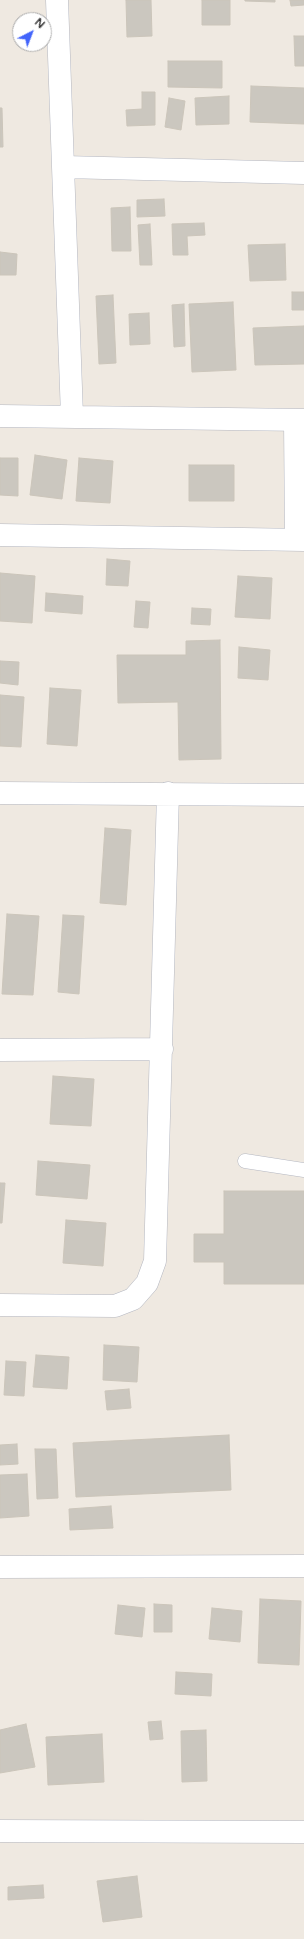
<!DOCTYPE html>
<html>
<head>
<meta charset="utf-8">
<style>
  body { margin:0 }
  #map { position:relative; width:304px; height:1939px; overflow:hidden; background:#efe9e1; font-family:"Varela Round",sans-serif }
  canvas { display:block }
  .north { position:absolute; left:12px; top:12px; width:40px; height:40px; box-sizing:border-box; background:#fff; border:1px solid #ababab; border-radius:50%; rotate:42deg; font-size:11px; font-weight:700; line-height:16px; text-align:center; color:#2e2e2e }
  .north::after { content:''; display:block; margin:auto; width:14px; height:18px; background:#4264fb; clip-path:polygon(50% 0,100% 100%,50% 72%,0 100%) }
</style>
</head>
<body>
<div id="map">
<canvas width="304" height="1939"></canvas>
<div class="north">N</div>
</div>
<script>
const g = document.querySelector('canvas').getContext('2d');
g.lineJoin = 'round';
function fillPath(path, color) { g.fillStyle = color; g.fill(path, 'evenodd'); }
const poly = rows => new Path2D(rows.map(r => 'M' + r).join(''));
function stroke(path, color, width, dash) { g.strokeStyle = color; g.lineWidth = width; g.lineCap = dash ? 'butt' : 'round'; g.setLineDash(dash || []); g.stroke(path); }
const building = poly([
  [126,0,151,0,152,36,127,37,126,0],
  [202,0,230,0,230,25,202,25,202,0],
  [245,0,275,0,275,2,245,1,245,0],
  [290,0,304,0,304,5,291,6,290,0],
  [294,36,304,36,304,66,295,66,294,36],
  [168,61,222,61,222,88,168,87,168,61],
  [251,86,304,88,304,124,250,122,251,86],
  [142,92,155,92,155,125,127,126,126,110,142,109,142,92],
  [229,96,229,124,196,125,195,98,229,96],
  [169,98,185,101,181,130,165,127,169,98],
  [0,108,2,108,3,147,0,147,0,108],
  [164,199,165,216,137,217,137,200,164,199],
  [130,207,131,251,112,251,111,208,130,207],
  [204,223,205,235,187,236,188,255,173,255,172,224,204,223],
  [150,224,152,265,140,265,138,225,150,224],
  [285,244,286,280,250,281,248,245,285,244],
  [0,252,17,254,16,275,0,275,0,252],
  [292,292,304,292,304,310,292,310,292,292],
  [113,295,116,363,99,364,96,296,113,295],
  [233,302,236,370,192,372,189,304,233,302],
  [184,304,185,346,174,347,172,305,184,304],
  [149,313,150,344,130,345,129,314,149,313],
  [304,326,304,364,255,365,253,328,304,326],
  [35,455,67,460,62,499,30,495,35,455],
  [0,458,18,458,18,496,0,495,0,458],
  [79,458,113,461,110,503,76,501,79,458],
  [189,465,234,465,234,501,189,501,189,465],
  [107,559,130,561,128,586,106,585,107,559],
  [0,573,35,576,32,623,0,621,0,573],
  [238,576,272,578,270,619,235,617,238,576],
  [46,593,83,596,82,614,45,611,46,593],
  [136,601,150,602,148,628,134,627,136,601],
  [192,608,211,609,210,625,191,624,192,608],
  [220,640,221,759,179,760,178,702,118,703,117,655,186,655,186,641,220,640],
  [239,647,270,650,268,680,238,678,239,647],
  [0,661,19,662,18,685,0,683,0,661],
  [50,688,81,690,77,746,47,744,50,688],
  [0,695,24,697,21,747,0,746,0,695],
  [105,828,131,830,126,905,100,903,105,828],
  [7,914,39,916,33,995,2,994,7,914],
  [63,915,84,916,79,994,58,992,63,915],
  [53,1076,94,1079,91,1126,50,1124,53,1076],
  [38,1161,90,1165,87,1199,36,1195,38,1161],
  [0,1183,5,1183,2,1223,0,1223,0,1183],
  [224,1191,304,1191,304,1284,224,1284,224,1262,194,1262,194,1234,224,1234,224,1191],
  [66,1220,106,1223,103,1266,63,1263,66,1220],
  [104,1345,139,1347,137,1382,103,1380,104,1345],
  [36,1355,69,1357,67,1389,33,1387,36,1355],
  [6,1361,26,1362,24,1396,4,1395,6,1361],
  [129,1389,131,1408,107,1410,105,1391,129,1389],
  [229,1435,231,1490,76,1497,73,1443,229,1435],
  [17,1444,18,1464,0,1465,0,1445,17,1444],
  [35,1449,56,1449,58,1498,37,1499,35,1449],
  [27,1474,29,1516,0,1518,0,1475,27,1474],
  [111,1506,113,1528,70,1530,69,1509,111,1506],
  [260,1599,301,1601,299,1665,258,1663,260,1599],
  [154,1604,172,1605,172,1632,154,1632,154,1604],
  [118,1605,145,1608,142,1637,115,1634,118,1605],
  [212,1608,242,1611,240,1642,209,1639,212,1608],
  [176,1672,212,1674,211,1696,175,1694,176,1672],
  [161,1721,163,1739,150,1740,148,1722,161,1721],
  [26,1724,35,1767,0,1773,0,1730,26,1724],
  [206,1730,207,1781,182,1782,181,1731,206,1730],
  [102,1734,104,1782,48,1785,46,1737,102,1734],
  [137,1876,142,1917,103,1922,97,1881,137,1876],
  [43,1885,44,1898,8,1900,8,1887,43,1885]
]);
const service = poly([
  [245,1161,304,1170]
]);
const minor = poly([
  [57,0,72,416],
  [64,167,304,173],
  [0,416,304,420],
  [295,420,296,540],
  [0,535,304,540],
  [0,793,304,795],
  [0,1050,162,1049],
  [0,1305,115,1306,133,1299,147,1283,155,1261,168,793],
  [0,1567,304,1566],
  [0,1831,304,1832]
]);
fillPath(building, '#cbc7bf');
stroke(building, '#cbc5ba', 1);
stroke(service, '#b4b7c1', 15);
stroke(minor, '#b4b7c1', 23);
stroke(service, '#fff', 14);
stroke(minor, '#fff', 22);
</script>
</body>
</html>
